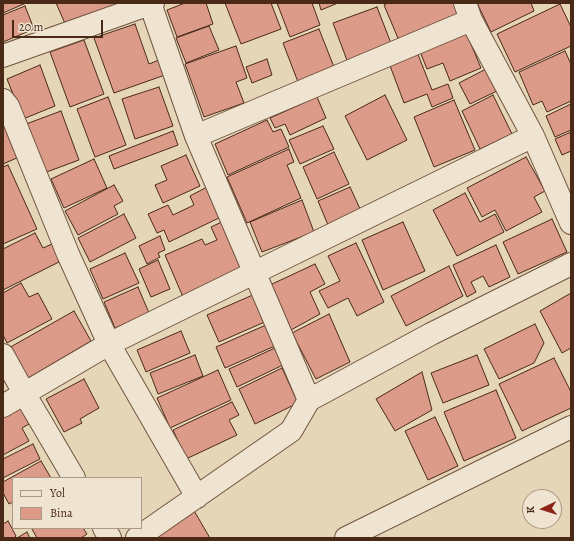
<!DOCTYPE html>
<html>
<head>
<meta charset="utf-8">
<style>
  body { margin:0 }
  #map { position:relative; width:574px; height:541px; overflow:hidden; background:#e6d6b8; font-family:Alegreya,serif }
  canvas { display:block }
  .frame { position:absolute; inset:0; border:4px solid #4a2917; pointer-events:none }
  .legend { position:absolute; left:12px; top:477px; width:130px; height:52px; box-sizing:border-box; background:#efe4d1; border:1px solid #ad9987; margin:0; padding:5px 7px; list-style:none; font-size:12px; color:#4a2917 }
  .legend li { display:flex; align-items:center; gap:8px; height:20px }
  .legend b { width:20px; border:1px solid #ad9987 }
  .north { position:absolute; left:522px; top:489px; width:40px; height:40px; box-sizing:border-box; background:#efe4d1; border:1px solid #ad9987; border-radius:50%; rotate:266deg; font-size:11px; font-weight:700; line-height:16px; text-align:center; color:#4a2917 }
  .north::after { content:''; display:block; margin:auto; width:14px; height:18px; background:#8f2418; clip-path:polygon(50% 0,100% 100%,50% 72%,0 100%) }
  .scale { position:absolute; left:12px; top:20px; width:91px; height:18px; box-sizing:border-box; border:2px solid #4a2917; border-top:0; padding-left:5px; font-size:12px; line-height:14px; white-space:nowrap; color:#4a2917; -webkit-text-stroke:3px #efe4d1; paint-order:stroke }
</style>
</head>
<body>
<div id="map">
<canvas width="574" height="541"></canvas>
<div class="frame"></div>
<ul class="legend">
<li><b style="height:5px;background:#efe4d1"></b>Yol</li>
<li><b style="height:11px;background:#dc9b89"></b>Bina</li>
</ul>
<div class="north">K</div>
<div class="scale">20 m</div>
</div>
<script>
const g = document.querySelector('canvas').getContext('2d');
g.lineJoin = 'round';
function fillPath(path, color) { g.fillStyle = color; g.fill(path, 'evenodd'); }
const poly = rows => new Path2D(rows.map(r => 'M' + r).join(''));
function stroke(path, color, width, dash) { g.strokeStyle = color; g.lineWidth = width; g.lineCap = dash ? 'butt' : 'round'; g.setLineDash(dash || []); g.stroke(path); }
const building = poly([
  [3,3,26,3,3,13,3,3],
  [56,3,129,3,67,28,56,3],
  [185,3,206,3,213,24,177,37,167,10,185,3],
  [225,3,271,3,281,29,241,44,225,3],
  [277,3,312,3,320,25,290,37,277,3],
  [319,3,338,3,321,10,319,3],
  [388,3,457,3,463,16,400,43,384,5,388,3],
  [477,3,531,3,534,11,491,32,477,3],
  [560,4,571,27,571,46,515,72,497,34,560,4],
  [25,6,34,29,3,42,3,15,25,6],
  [377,7,392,46,348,63,333,23,377,7],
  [135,24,149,64,159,60,165,75,114,93,94,38,135,24],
  [209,26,219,50,186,63,176,38,209,26],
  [319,29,334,67,298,82,283,43,319,29],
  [465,30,481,68,450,81,443,63,427,69,419,49,465,30],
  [84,40,104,94,70,107,50,52,84,40],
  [236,46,247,78,236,82,244,103,204,117,185,64,236,46],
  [565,51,571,64,571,101,547,112,542,101,533,105,519,72,565,51],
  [417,52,432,90,448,84,453,98,432,107,427,94,404,103,389,63,417,52],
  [267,59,272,75,252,83,246,67,267,59],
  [40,65,55,106,23,119,7,79,40,65],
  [488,68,499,90,470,104,459,83,488,68],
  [159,87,173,126,135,139,122,99,159,87],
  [385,95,407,140,367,160,345,116,385,95],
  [493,95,512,134,480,149,462,111,493,95],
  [108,97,126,145,95,157,77,109,108,97],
  [317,97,326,118,290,135,285,124,275,128,270,118,317,97],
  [454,100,475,150,434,167,414,117,454,100],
  [571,104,571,130,555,137,546,116,571,104],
  [61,111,79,160,44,173,26,124,61,111],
  [267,120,273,132,281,129,289,147,228,175,215,144,267,120],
  [6,126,19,157,3,164,3,128,6,126],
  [323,126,334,149,300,164,289,140,323,126],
  [173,131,178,145,114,169,109,156,173,131],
  [571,132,571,151,562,155,555,139,571,132],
  [289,149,294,162,287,165,301,198,247,223,227,177,289,149],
  [334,152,349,184,317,199,303,167,334,152],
  [186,155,200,186,163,203,155,185,167,180,161,166,186,155],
  [526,157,545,191,534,197,542,212,506,231,495,210,482,217,467,188,526,157],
  [94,159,107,188,64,208,51,179,94,159],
  [8,165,37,229,3,244,3,167,8,165],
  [114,185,123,201,114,206,118,214,78,235,65,211,114,185],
  [207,187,221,217,169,242,164,230,157,233,148,214,168,205,173,215,194,205,190,196,207,187],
  [350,187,361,211,328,225,318,201,350,187],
  [465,193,480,222,495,214,504,232,457,256,433,210,465,193],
  [302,200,314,232,262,252,250,222,302,200],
  [124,214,136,238,90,262,78,238,124,214],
  [552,219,567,252,518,274,503,242,552,219],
  [226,220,247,269,183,297,165,255,202,239,205,245,217,240,211,227,226,220],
  [403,222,425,271,383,290,362,240,403,222],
  [35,233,43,248,52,244,61,261,3,290,3,249,35,233],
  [160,236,165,250,158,253,160,257,147,264,139,246,160,236],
  [356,243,384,302,357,316,348,298,328,308,319,291,340,281,328,256,356,243],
  [496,245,510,277,489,287,483,276,471,282,476,292,467,297,453,265,496,245],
  [125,253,139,283,103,299,90,269,125,253],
  [158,260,170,289,151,297,139,269,158,260],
  [315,264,325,284,310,292,320,314,291,330,270,285,315,264],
  [449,266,463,296,406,326,391,296,449,266],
  [21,283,29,297,38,293,52,319,7,343,3,335,3,293,21,283],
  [138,287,149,313,115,328,104,302,138,287],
  [571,293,571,348,562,353,540,311,571,293],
  [255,294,267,321,219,342,207,315,255,294],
  [74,311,91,341,25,380,7,349,74,311],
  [329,314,350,362,316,379,292,333,329,314],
  [535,324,544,343,534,363,499,379,484,349,535,324],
  [266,325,275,346,225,368,216,347,266,325],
  [181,331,190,353,146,372,137,350,181,331],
  [275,348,283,365,237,387,229,369,275,348],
  [195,355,203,376,158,394,150,373,195,355],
  [477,355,489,385,443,403,431,373,477,355],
  [554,358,571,392,571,408,522,431,499,384,554,358],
  [282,368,298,403,255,424,239,389,282,368],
  [218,370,231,400,170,428,157,398,218,370],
  [422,372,432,410,395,431,376,399,422,372],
  [84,379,99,408,80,419,82,423,64,432,46,399,84,379],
  [496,390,516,438,464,461,444,412,496,390],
  [232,402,239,415,229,420,237,435,186,459,173,430,232,402],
  [20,407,29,424,22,428,29,441,3,455,3,416,20,407],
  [435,417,458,466,428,480,405,431,435,417],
  [33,444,40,459,3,478,3,459,33,444],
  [41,461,51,478,13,478,13,502,9,504,3,493,3,482,41,461],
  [193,509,210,538,158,538,154,532,193,509],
  [8,521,16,536,14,538,3,538,3,524,8,521],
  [34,528,83,528,87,534,81,538,37,538,32,529,34,528],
  [27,532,30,538,17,538,27,532]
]);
const street = poly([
  [150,3,196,136,309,400],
  [465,3,471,20,533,136,571,223],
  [3,56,153,3],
  [3,100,8,106,68,254,109,344,197,497],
  [196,136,471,20],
  [3,355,24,393,74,478],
  [3,406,109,344,533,136],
  [104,528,110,538],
  [137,538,291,431,309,400,431,334,571,264],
  [346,538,571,427]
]);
fillPath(building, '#dc9b89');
stroke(building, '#4a2917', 1);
stroke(street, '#71543f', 24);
stroke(street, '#efe4d1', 22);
</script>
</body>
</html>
